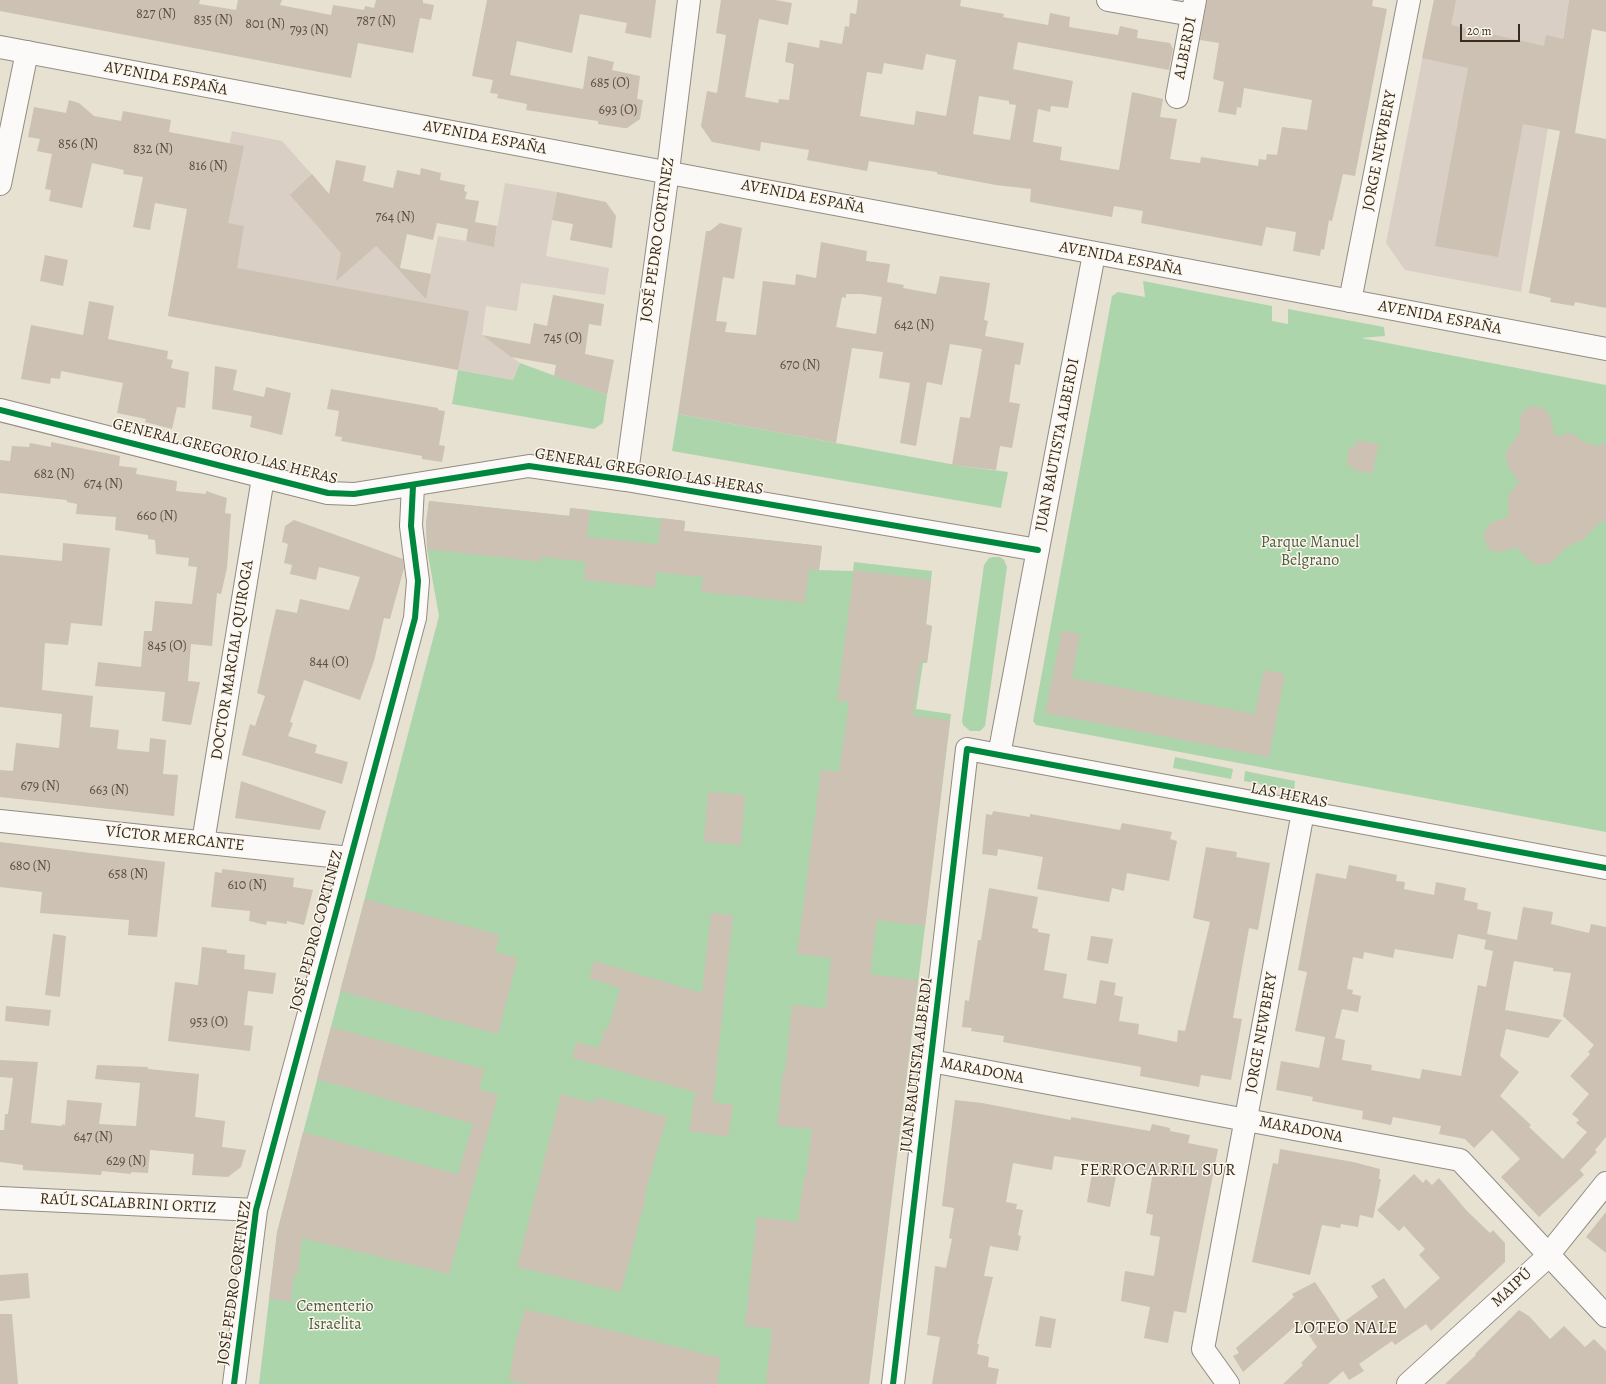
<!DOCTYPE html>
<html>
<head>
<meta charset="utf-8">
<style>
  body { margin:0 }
  #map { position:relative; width:1606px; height:1384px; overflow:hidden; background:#e7e1d1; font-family:Alegreya,serif }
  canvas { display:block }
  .scale { position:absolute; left:1460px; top:24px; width:60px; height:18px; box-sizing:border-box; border:2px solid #3b2a1e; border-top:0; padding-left:5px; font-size:12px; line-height:14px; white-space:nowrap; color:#3b2a1e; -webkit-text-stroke:3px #fbf7ec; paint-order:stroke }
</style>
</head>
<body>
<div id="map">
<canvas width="1606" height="1384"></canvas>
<div class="scale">20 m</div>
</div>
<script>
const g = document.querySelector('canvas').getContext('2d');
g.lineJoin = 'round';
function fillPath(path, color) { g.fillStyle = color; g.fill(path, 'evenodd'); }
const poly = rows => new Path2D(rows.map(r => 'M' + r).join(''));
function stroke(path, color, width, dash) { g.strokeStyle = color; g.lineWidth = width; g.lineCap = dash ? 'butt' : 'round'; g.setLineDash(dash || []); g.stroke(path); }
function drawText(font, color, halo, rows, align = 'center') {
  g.font = font + ' Alegreya,serif'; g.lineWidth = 3; g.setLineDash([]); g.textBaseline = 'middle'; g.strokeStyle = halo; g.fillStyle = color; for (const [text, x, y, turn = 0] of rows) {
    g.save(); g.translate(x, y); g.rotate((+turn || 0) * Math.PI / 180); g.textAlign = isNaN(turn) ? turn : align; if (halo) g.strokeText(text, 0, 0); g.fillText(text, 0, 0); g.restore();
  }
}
const industrial = poly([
  [1434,0,1569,0,1521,292,1405,270,1386,243],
  [232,131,282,141,375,245,399,271,426,295,438,236,494,246,505,183,557,192,546,256,609,268,605,295,521,283,517,311,486,306,482,335,520,363,513,380,168,316,186,217,214,220]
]);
const green = poly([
  [1143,281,1272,306,1272,321,1288,324,1288,309,1384,327,1385,336,1361,338,1606,385,1606,832,1036,725,1033,721,1112,296,1118,292,1145,297],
  [520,363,607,395,603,423,594,429,452,404,458,370,513,380],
  [678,414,961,466,1008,472,1001,508,672,451],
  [429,501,569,516,570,508,685,521,684,531,822,546,819,570,853,571,854,562,932,571,926,625,932,626,927,663,923,663,916,709,951,714,869,1384,259,1384,277,1232,439,616,427,549,426,523],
  [993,557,1000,557,1004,560,1007,567,985,726,980,731,970,731,963,725,962,721,984,565,989,558],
  [1175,757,1233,769,1231,779,1173,768],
  [1245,771,1295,781,1294,791,1244,781]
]);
const building = poly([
  [0,0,200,0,199,4,236,10,238,0,282,0,280,5,331,15,333,5,364,10,365,6,374,8,376,0,423,0,423,3,434,5,431,20,420,18,413,53,358,43,351,78,0,11],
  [487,0,656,0,651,38,625,33,627,23,580,14,572,53,517,41,510,75,583,89,588,56,614,62,612,70,640,76,637,99,643,100,640,119,627,128,624,128,598,124,598,121,526,110,527,104,497,98,498,94,490,93,493,80,472,76],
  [721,0,775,0,792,3,788,25,759,19,745,97,778,103,779,99,789,100,794,64,785,62,788,42,819,48,820,40,842,44,845,26,849,27,850,13,856,14,858,0,961,0,960,6,1004,14,1003,17,1048,25,1050,13,1070,17,1069,27,1118,35,1120,26,1138,30,1137,38,1170,43,1173,49,1169,70,1018,42,1013,69,1073,81,1068,108,1051,106,1050,112,1038,109,1033,142,1062,147,1060,160,1119,170,1132,92,1163,99,1160,117,1177,119,1170,159,1200,163,1201,157,1258,166,1259,159,1266,160,1267,154,1277,155,1282,127,1307,130,1312,100,1244,88,1241,108,1237,107,1236,115,1218,112,1224,82,1213,79,1219,43,1200,40,1207,0,1373,0,1372,6,1387,9,1355,176,1343,174,1332,221,1329,220,1324,250,1321,249,1320,256,1293,251,1296,232,1266,227,1262,246,1141,223,1143,211,1114,206,1112,217,1030,202,1031,189,996,185,937,174,937,172,917,169,869,161,867,171,807,160,809,150,761,142,760,151,712,142,701,126,707,91,717,93,726,35,716,33],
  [926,54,956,60,946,116,916,111,914,125,860,116,867,72,882,74,884,63,923,70],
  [979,96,1009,101,1009,104,1016,105,1010,140,973,134],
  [1434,0,1456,0,1451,25,1544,46,1546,35,1563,39,1569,0,1606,0,1606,32,1592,29,1575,133,1606,139,1606,308,1575,302,1574,306,1550,302,1551,298,1529,293,1560,131,1523,124,1498,257,1435,246,1468,68,1422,58],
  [69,100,79,103,94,116,121,121,123,111,171,120,169,132,244,146,228,223,244,226,237,268,469,311,458,370,168,316,187,209,155,203,150,230,133,227,143,177,123,174,124,170,92,163,82,208,49,201,51,190,45,189,52,154,37,151,40,139,28,137,34,107,66,113],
  [336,160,366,166,363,181,393,188,397,170,420,175,421,168,441,173,440,180,465,185,464,191,467,192,465,199,479,201,475,222,497,226,494,247,466,241,468,229,437,223,433,240,407,234,400,268,431,274,426,299,376,246,336,281,341,253,290,195,312,174,329,194],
  [557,192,606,202,616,216,612,248,570,240,573,224,552,220],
  [720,223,742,228,734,279,723,277,716,321,727,322,725,332,756,335,763,281,795,285,796,274,816,278,821,242,867,251,866,261,890,264,887,282,904,285,903,288,936,294,940,276,990,283,984,320,988,321,985,336,1024,343,1020,365,1015,364,1009,402,1020,404,1012,448,1000,446,996,470,952,465,960,417,970,418,982,349,950,344,942,385,927,382,916,446,900,443,910,383,879,378,883,352,852,348,836,443,678,414,706,231,710,231],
  [846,294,861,294,882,297,876,334,836,327,842,297,846,298],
  [45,255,68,260,63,286,40,281],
  [553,295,604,304,601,326,589,324,585,354,614,360,607,395,554,376,556,365,511,357,482,335,530,344,534,323,547,326],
  [89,301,114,306,108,339,168,351,167,359,173,360,171,368,189,372,185,408,177,407,172,429,145,422,146,419,117,413,123,383,61,371,60,379,51,378,50,384,21,379,31,325,83,335],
  [215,366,237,370,233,390,264,397,266,387,291,393,282,435,250,427,252,416,212,409],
  [331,389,438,408,438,410,445,411,439,445,445,446,442,462,422,459,422,456,341,441,342,437,335,436,339,411,327,409],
  [1535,406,1543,408,1549,413,1556,437,1568,433,1576,435,1582,441,1596,446,1606,443,1606,520,1596,526,1583,540,1566,547,1551,563,1541,565,1532,563,1517,547,1500,552,1492,551,1486,545,1484,537,1486,529,1491,523,1508,517,1508,496,1519,482,1508,466,1506,458,1507,450,1519,434,1521,414,1527,408],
  [1357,440,1379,444,1372,474,1352,469,1353,467,1346,465,1350,446,1355,448],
  [51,442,120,456,119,466,137,468,136,474,177,481,176,491,206,494,206,491,227,498,225,513,231,514,227,568,221,594,217,593,212,646,191,644,188,681,200,682,191,725,162,721,165,692,95,686,98,662,141,667,144,631,152,631,155,601,192,604,197,567,188,566,189,558,156,554,155,540,148,539,148,535,115,530,116,517,76,514,77,504,67,502,67,500,0,493,0,460,10,461,12,446,29,447,30,443,51,447],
  [429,501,570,516,570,508,590,510,587,537,658,544,661,518,685,521,684,531,822,546,819,570,809,569,805,603,701,592,703,577,683,575,656,572,655,588,584,580,586,562,542,557,541,562,427,549,426,523],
  [294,520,403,559,404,568,390,619,384,618,374,661,360,700,304,680,290,722,293,723,288,736,317,745,315,753,348,762,342,784,242,755,250,724,255,726,265,696,257,693,276,609,297,613,300,599,349,610,360,577,319,567,316,580,290,574,292,565,284,563,288,544,282,542,285,526],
  [63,543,110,548,102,626,71,623,68,645,45,643,42,690,93,696,90,727,119,730,117,749,149,752,150,738,166,740,163,774,178,775,174,816,0,797,0,770,13,771,16,743,59,748,62,714,0,707,0,555,62,561],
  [854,570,931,580,926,624,932,626,927,663,920,662,913,716,950,720,925,926,877,920,870,974,918,980,869,1384,766,1384,772,1329,745,1326,757,1217,798,1222,804,1176,806,1176,812,1129,777,1126,783,1071,785,1071,792,1005,826,1008,831,958,797,954,821,770,839,772,849,702,837,701],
  [1062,630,1080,634,1072,678,1255,714,1264,670,1285,674,1269,757,1045,713],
  [241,781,326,811,320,830,235,818],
  [708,792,745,795,741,845,704,842],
  [993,811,1030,817,1030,814,1120,830,1122,823,1172,832,1170,839,1177,841,1169,881,1127,873,1124,891,1112,888,1109,902,1037,889,1043,857,998,849,997,856,982,854,986,814,992,815],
  [0,842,165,862,157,937,128,935,129,920,40,913,42,892,0,887],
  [1206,847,1237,852,1236,857,1270,863,1258,930,1249,928,1233,1018,1242,1019,1231,1080,1201,1075,1199,1087,1140,1076,1141,1067,1003,1042,1004,1036,971,1031,972,1028,962,1027,965,1000,969,1001,978,940,981,940,989,888,1038,897,1032,928,1038,929,1038,932,1050,934,1044,970,1067,974,1063,998,1096,1004,1100,980,1116,983,1114,995,1123,997,1119,1021,1139,1024,1138,1034,1177,1042,1178,1030,1185,1031,1210,922,1193,918],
  [1349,865,1397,875,1396,881,1405,882,1404,889,1434,895,1436,882,1466,888,1464,900,1478,903,1477,909,1491,912,1487,934,1517,940,1523,907,1553,912,1551,924,1589,933,1591,924,1606,927,1606,1137,1595,1150,1597,1152,1580,1170,1584,1175,1539,1217,1501,1177,1520,1159,1492,1130,1474,1148,1465,1139,1439,1134,1441,1126,1393,1117,1391,1125,1362,1119,1363,1111,1312,1101,1313,1097,1276,1090,1281,1061,1319,1068,1325,1037,1295,1031,1307,972,1298,970,1316,873,1346,879],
  [1458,934,1486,940,1484,949,1493,951,1486,987,1478,985,1461,1076,1422,1069,1420,1079,1371,1070,1372,1065,1342,1060,1345,1040,1335,1038,1342,1009,1358,1012,1361,996,1352,994,1353,990,1347,989,1353,957,1363,959,1364,952,1393,958,1395,949,1453,959],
  [1514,961,1553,968,1553,971,1571,973,1563,1016,1594,1045,1588,1052,1590,1054,1570,1076,1589,1094,1572,1114,1579,1120,1576,1123,1587,1132,1563,1159,1529,1127,1531,1125,1500,1096,1519,1072,1500,1056,1506,1029,1548,1038,1562,1020,1505,1010],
  [222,869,294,878,293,887,313,890,304,925,287,921,287,924,267,921,266,925,249,921,250,911,211,907,215,872,222,873],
  [365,899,500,935,495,952,518,958,498,1034,340,991],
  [711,913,733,915,713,1102,733,1105,728,1137,689,1131,695,1092,572,1058,576,1042,599,1048,605,1028,608,1029,620,988,589,978,594,961,702,993],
  [53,934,66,936,60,997,45,995],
  [1091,936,1113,939,1108,964,1087,960],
  [202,947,227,950,227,953,245,955,244,969,276,973,273,994,248,991,244,1025,253,1026,250,1051,168,1041,175,982,198,985],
  [6,1006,51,1010,49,1026,5,1021],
  [331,1027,484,1069,479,1089,498,1095,449,1274,302,1238,298,1275,294,1275,291,1302,269,1299,277,1233,303,1132,458,1174,473,1124,317,1079],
  [0,1060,38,1062,31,1123,62,1126,62,1124,65,1125,67,1100,102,1103,99,1124,136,1126,140,1083,95,1079,97,1065,148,1067,148,1069,199,1074,195,1117,225,1121,222,1147,246,1150,241,1167,228,1177,192,1175,194,1154,150,1150,148,1173,131,1172,131,1174,102,1171,101,1175,23,1170,23,1165,0,1162,0,1130,4,1130,5,1114,8,1114,13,1078,0,1077],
  [561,1094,594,1103,596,1097,667,1117,644,1197,646,1197,621,1292,517,1267],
  [955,1100,982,1103,1071,1120,1071,1117,1150,1131,1152,1124,1170,1128,1170,1131,1190,1135,1188,1143,1218,1149,1186,1313,1174,1311,1168,1343,1144,1338,1150,1307,1121,1301,1125,1271,1154,1276,1160,1237,1150,1235,1153,1215,1146,1213,1153,1172,1118,1166,1110,1207,1087,1202,1094,1162,1054,1156,1052,1170,1013,1163,1006,1202,1017,1204,1016,1209,1023,1210,1018,1235,1021,1236,1018,1251,990,1246,984,1276,993,1277,977,1344,979,1344,977,1354,989,1357,988,1367,999,1369,996,1384,932,1384,940,1337,927,1335,935,1266,946,1268,952,1239,949,1238,954,1208,942,1206],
  [1280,1149,1353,1162,1380,1169,1379,1179,1381,1179,1373,1218,1360,1215,1358,1227,1341,1224,1340,1228,1322,1225,1310,1275,1252,1262,1273,1163,1278,1164],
  [1414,1174,1423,1183,1426,1179,1432,1185,1439,1178,1467,1211,1490,1233,1493,1230,1505,1243,1505,1262,1431,1331,1426,1324,1395,1345,1392,1341,1359,1364,1364,1371,1349,1380,1343,1371,1328,1384,1283,1384,1303,1365,1301,1363,1317,1347,1300,1322,1243,1372,1233,1356,1239,1353,1236,1348,1294,1297,1292,1294,1315,1282,1342,1323,1378,1297,1371,1286,1384,1278,1405,1309,1440,1278,1419,1255,1425,1249,1404,1226,1399,1231,1377,1210],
  [1606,1212,1606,1253,1586,1237],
  [28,1273,30,1298,0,1301,0,1275],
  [525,1309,721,1358,717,1384,528,1384,509,1380,515,1345],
  [1519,1310,1529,1316,1550,1339,1564,1326,1585,1347,1594,1339,1606,1351,1606,1384,1445,1384,1476,1355,1475,1354],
  [0,1314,12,1314,18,1384,0,1384],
  [1040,1316,1056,1319,1051,1348,1035,1346]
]);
const street = poly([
  [1108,0,1192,15],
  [1177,97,1195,0],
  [0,184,27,52],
  [1350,301,1409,0],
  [0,410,328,493,354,494,529,466,626,480,1038,550],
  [626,480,668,171,689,0],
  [999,755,1094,254],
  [0,821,350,858],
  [203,842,263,478],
  [931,1061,1460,1160,1606,1316],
  [0,1198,256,1210],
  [234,1384,256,1210,415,618,418,581,411,526,413,486],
  [893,1384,967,749,1606,868],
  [1228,1384,1203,1349,1303,812],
  [1408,1384,1544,1260,1606,1183]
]);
const secondary = poly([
  [0,47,1606,349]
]);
const cycleway = poly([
  [0,410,328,493,354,494,529,466,626,480,1038,550],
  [234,1384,256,1210,415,618,418,581,411,526,413,486],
  [893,1384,967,749,1606,868]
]);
const numberNames = [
  ["827 (N)",156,15],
  ["835 (N)",213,21],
  ["787 (N)",376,22],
  ["801 (N)",265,25],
  ["793 (N)",309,31],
  ["685 (O)",610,84],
  ["693 (O)",618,111],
  ["856 (N)",78,145],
  ["832 (N)",153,150],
  ["816 (N)",208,167],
  ["764 (N)",395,218],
  ["642 (N)",914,326],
  ["745 (O)",563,339],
  ["670 (N)",800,366],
  ["682 (N)",54,475],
  ["674 (N)",103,485],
  ["660 (N)",157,517],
  ["845 (O)",167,647],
  ["844 (O)",329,663],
  ["679 (N)",40,787],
  ["663 (N)",109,791],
  ["680 (N)",30,867],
  ["658 (N)",128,875],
  ["610 (N)",247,886],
  ["953 (O)",209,1023],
  ["647 (N)",93,1138],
  ["629 (N)",126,1162]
];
const streetNames = [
  ["ALBERDI",1186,48,-79],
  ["AVENIDA ESPAÑA",166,79,11],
  ["AVENIDA ESPAÑA",485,138,11],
  ["JORGE NEWBERY",1380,151,-79],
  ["AVENIDA ESPAÑA",803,197,11],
  ["JOSÉ PEDRO CORTINEZ",658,240,-82],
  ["AVENIDA ESPAÑA",1121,259,11],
  ["AVENIDA ESPAÑA",1440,318,11],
  ["JUAN BAUTISTA ALBERDI",1058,445,-79],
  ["GENERAL GREGORIO LAS HERAS",225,452,14],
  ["GENERAL GREGORIO LAS HERAS",649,472,9],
  ["DOCTOR MARCIAL QUIROGA",233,660,-81],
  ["LAS HERAS",1289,796,11],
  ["VÍCTOR MERCANTE",175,839,6],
  ["JOSÉ PEDRO CORTINEZ",317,931,-75],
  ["JORGE NEWBERY",1262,1033,-80],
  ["JUAN BAUTISTA ALBERDI",917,1065,-83],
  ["MARADONA",982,1071,11],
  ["MARADONA",1301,1130,11],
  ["RAÚL SCALABRINI ORTIZ",128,1204,3],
  ["JOSÉ PEDRO CORTINEZ",235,1283,-82],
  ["MAIPÚ",1512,1288,-43]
];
const parkNames = [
  ["Parque Manuel",1310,543],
  ["Belgrano",1310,561],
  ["Cementerio",335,1307],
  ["Israelita",335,1325]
];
const neighbourhoodNames = [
  ["FERROCARRIL SUR",1158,1171],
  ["LOTEO NALE",1346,1329]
];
fillPath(industrial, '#dacfc5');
fillPath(green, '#acd5ac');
fillPath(building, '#ccc1b2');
stroke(street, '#928c82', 24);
stroke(secondary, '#928c82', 24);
stroke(street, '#fbfaf8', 22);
stroke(secondary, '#fbfaf8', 22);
stroke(cycleway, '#00873e', 6);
drawText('14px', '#5f5043', null, numberNames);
drawText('16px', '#3b2a1e', '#fbf7ec', streetNames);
drawText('16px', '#4e5b3f', '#fbf7ec', parkNames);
g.letterSpacing = '1px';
drawText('17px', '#3b2a1e', '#fbf7ec', neighbourhoodNames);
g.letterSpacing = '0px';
</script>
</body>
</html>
